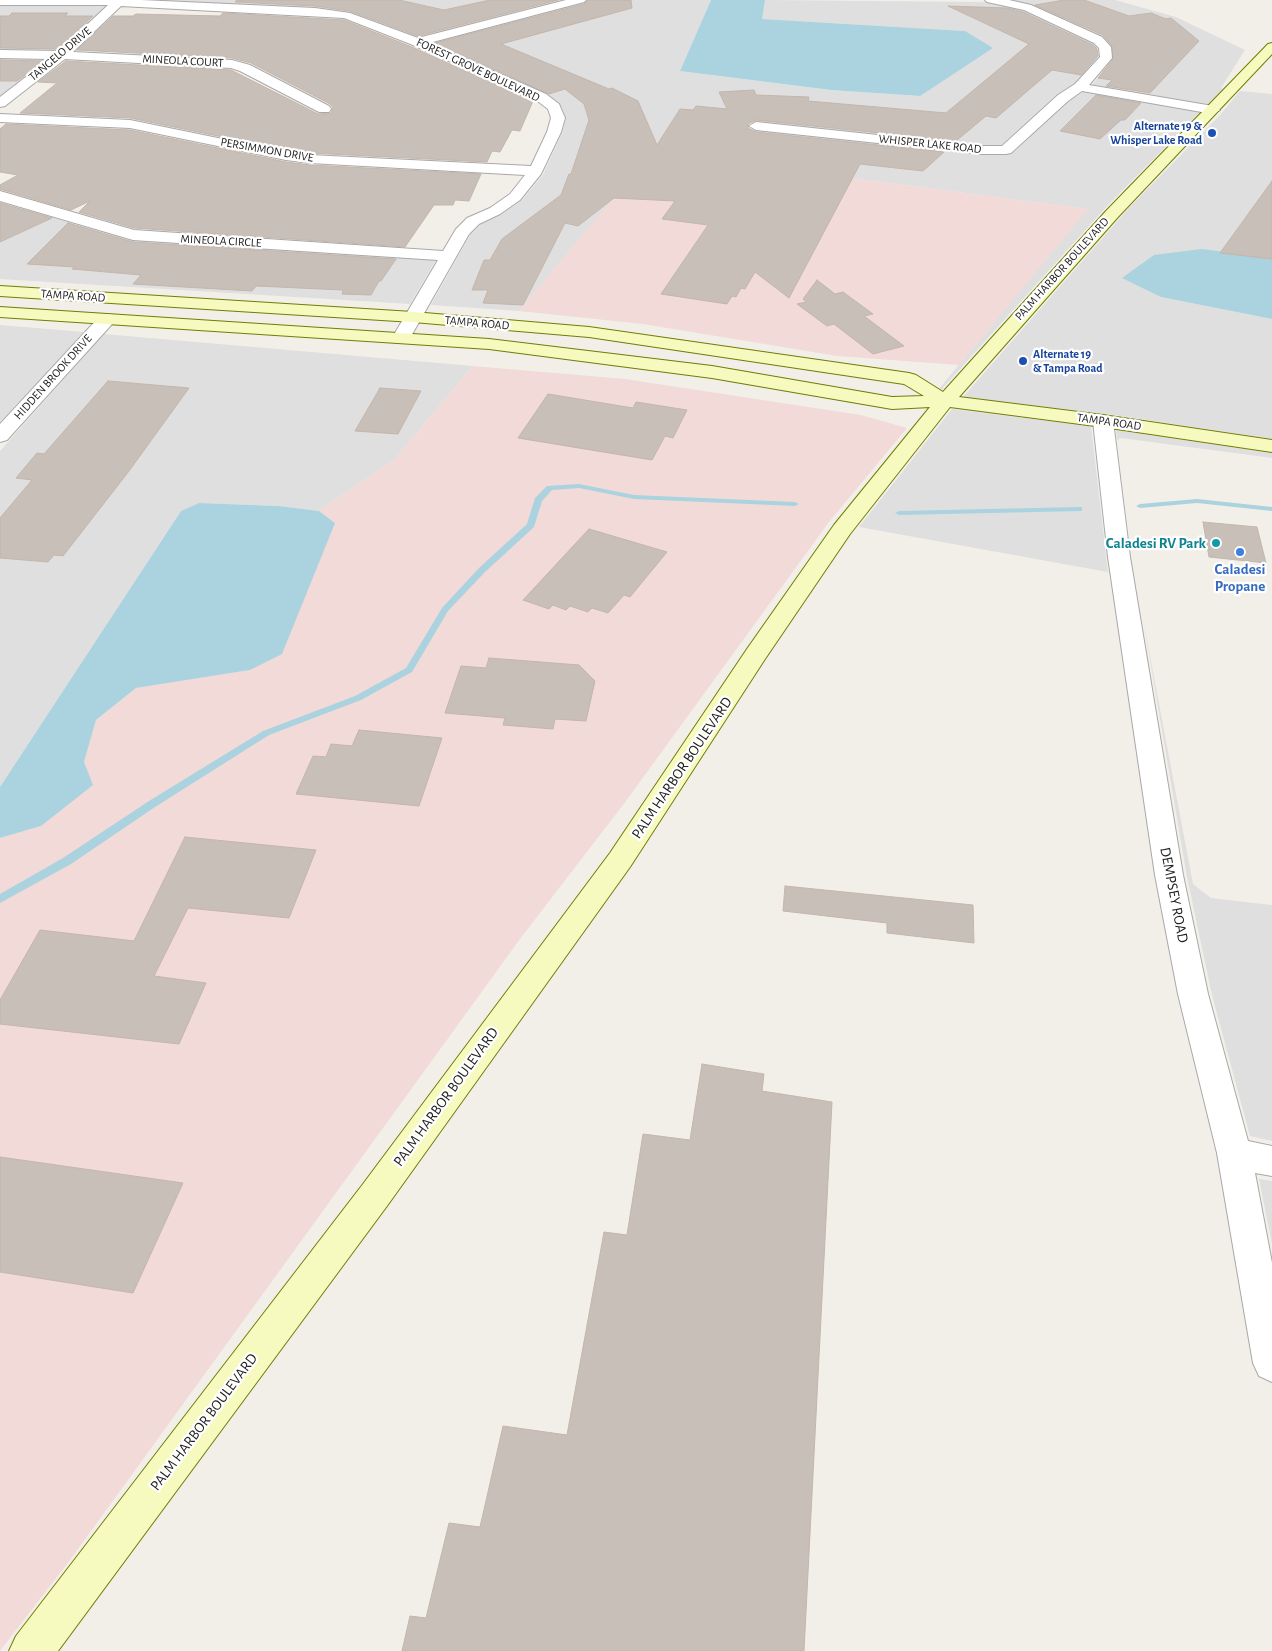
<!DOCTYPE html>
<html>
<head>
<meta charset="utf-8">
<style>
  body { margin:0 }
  canvas { display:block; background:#f2efe9 }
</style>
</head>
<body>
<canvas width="1272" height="1651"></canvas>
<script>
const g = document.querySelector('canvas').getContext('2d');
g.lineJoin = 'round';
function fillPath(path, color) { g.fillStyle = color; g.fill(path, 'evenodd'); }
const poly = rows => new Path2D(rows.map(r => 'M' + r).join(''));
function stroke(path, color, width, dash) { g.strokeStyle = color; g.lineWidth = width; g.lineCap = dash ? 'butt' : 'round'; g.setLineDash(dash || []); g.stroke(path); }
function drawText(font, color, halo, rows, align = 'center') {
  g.font = font + ' "Alegreya Sans",sans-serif'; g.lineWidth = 4.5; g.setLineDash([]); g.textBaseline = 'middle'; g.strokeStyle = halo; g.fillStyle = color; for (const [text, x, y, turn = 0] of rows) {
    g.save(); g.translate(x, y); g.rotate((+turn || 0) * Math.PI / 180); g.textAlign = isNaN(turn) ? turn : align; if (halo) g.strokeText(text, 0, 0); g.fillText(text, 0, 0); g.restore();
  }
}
const residential = poly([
  [109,0,563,0,566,1,419,38,376,21,350,13,317,9],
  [591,0,711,0,680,71,831,90,920,96,965,31,761,19,765,0,986,2,1023,9,1092,41,1097,46,1098,57,1073,86,1055,96,1000,146,980,146,750,122,746,129,980,154,1008,153,1015,151,1070,100,1085,91,1201,111,1109,204,941,390,939,389,1087,209,653,152,519,311,431,305,471,233,481,224,503,213,523,199,543,175,562,133,566,118,562,107,547,95,428,42],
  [1004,0,1115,0,1176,17,1245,50,1221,88,1223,89,1207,106,1091,86,1113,59,1112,46,1104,39,1046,12,1030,5],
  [0,5,53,6,108,6,57,52,0,51],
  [0,57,50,57,0,96],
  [1240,91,1272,94,1272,258,1161,297,1272,319,1272,439,1114,415,963,397,1128,209,1220,115],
  [0,202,128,240,436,260,410,304,0,279],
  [0,325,84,332,0,422],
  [104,334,473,366,394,460,319,511,279,506,199,503,181,511,0,787,0,451],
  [952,409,1091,426,1108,572,859,527],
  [1116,430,1272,453,1272,458,1121,438,1117,440],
  [1143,619,1193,884,1211,898,1272,905,1272,1141,1250,1136,1212,995,1187,877],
  [1259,1179,1272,1181,1272,1244]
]);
const commercial = poly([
  [652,152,1088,209,959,365,837,356,643,324,519,311],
  [473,366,625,379,861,415,907,428,829,522,626,801,520,939,70,1560,0,1651,0,838,41,826,84,762,96,720,136,688,250,670,335,523,319,511,394,460]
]);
const water = poly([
  [711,0,765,0,762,19,965,31,993,48,920,96,831,90,680,71],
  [1202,249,1272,258,1272,319,1161,297,1122,278,1154,255],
  [199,503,279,506,319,511,335,523,282,654,250,670,136,688,96,720,84,762,93,785,41,826,0,838,0,787,181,511]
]);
const stream = poly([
  [579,484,634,495,795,502,799,504,795,506,634,499,579,488,552,490,542,501,534,527,485,572,448,611,412,672,361,700,269,735,155,807,71,864,0,903,0,894,63,858,149,801,263,731,355,696,406,668,442,608,479,568,527,524,535,498,547,486,579,484],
  [1197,499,1272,507,1272,511,1197,503,1140,508,1136,506,1140,504,1197,499],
  [1079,507,1082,507,1082,511,899,515,895,513,899,511,1079,507]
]);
const building = poly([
  [237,0,399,0,444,10,490,0,558,0,418,36,350,11,315,6,235,2,237,0],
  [588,0,631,0,632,8,501,44,609,89,612,88,638,101,657,145,680,109,693,110,696,106,727,109,719,92,754,90,756,95,809,97,808,101,946,113,1029,44,948,6,1007,8,1023,12,1093,45,1097,49,1098,56,1081,75,1052,70,996,118,986,116,956,141,756,120,748,124,748,128,756,132,944,152,923,171,860,164,789,298,755,272,745,289,741,288,736,297,732,296,727,304,661,294,708,225,662,219,675,201,614,198,578,226,565,223,523,305,483,303,488,290,472,290,484,260,490,260,502,239,561,195,569,174,571,174,589,120,584,104,565,89,549,94,435,43,584,4,588,0],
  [1064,0,1084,0,1129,16,1151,13,1166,19,1171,18,1199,41,1150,93,1106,86,1112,80,1098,78,1113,59,1112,46,1103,35,1035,5,1064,0],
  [12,13,68,13,65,16,93,16,58,49,0,48,0,16,9,16,12,13],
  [223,13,344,20,412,47,533,101,520,131,512,130,500,152,492,151,487,162,310,153,286,150,130,118,20,113,57,83,38,82,66,61,231,70,318,114,331,113,333,108,330,104,251,63,232,58,77,50,113,16,133,16,136,14,220,16,223,13],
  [0,60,44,61,17,81,0,81,0,60],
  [1096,95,1141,103,1125,120,1121,120,1100,139,1060,131,1096,95],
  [6,124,130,130,286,162,310,165,481,174,469,201,455,200,453,205,434,205,405,247,134,228,79,212,90,201,71,210,0,189,0,185,18,175,0,172,0,129,6,124],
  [1272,181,1272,259,1220,253,1272,181],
  [0,203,52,218,0,242,0,203],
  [68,223,133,242,396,259,381,281,379,281,371,295,342,294,343,290,256,286,252,291,133,284,141,275,72,269,75,267,27,264,68,223],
  [817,280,835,294,843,292,873,314,864,316,904,346,873,354,834,324,827,326,797,304,806,302,803,299,817,280],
  [108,381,189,388,129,471,63,556,54,555,48,562,0,558,0,518,32,480,16,478,37,453,44,454,108,381],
  [380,388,421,391,398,434,355,431,380,388],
  [548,394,633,408,636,402,687,410,673,438,665,436,652,460,518,438,548,394],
  [1203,522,1257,527,1266,563,1209,557,1203,522],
  [589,529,667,552,630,597,624,595,608,613,592,608,588,612,570,606,566,610,553,605,549,609,523,600,589,529],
  [489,658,579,665,595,681,586,721,555,719,553,729,503,725,505,718,445,713,461,666,486,668,489,658],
  [359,730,442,738,419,806,296,794,313,756,326,757,331,744,352,746,359,730],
  [185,837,316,850,289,918,188,908,154,976,206,983,179,1044,0,1024,0,1000,40,930,134,941,185,837],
  [785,886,973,905,974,943,887,933,887,923,783,911,785,886],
  [702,1064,764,1074,762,1091,832,1102,804,1651,402,1651,410,1616,426,1618,449,1523,480,1527,503,1426,567,1435,604,1232,627,1235,643,1134,690,1140,702,1064],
  [0,1157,183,1183,133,1293,0,1272,0,1157]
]);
const street = poly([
  [0,0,141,0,315,8,350,13,418,38,566,0,586,0,584,2,429,43,546,94,559,104,565,118,561,132,541,174,520,200,500,214,479,224,469,234,410,338,407,342,401,343,395,342,392,338,438,260,133,240,0,201,0,191,134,230,443,251,456,229,467,218,490,208,510,194,525,175,310,163,286,160,130,128,0,122,0,114,130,120,286,152,310,155,531,166,547,132,551,118,548,109,536,100,413,45,344,18,121,6,73,52,232,60,250,65,329,106,331,109,329,112,319,112,240,71,231,68,65,59,5,106,0,107,0,97,49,59,0,58,0,50,59,51,108,5,0,5,0,0],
  [985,0,1009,0,1031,5,1102,37,1111,47,1112,58,1089,85,1213,106,1220,110,1213,114,1082,91,1068,101,1011,153,1006,154,981,154,756,130,749,126,756,122,981,146,1002,146,1058,95,1075,84,1100,57,1099,48,1094,43,1024,10,987,2,985,0],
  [107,314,113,315,116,319,113,323,7,440,0,442,0,424,101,315,107,314],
  [1103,415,1110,417,1113,421,1130,557,1183,875,1208,994,1248,1141,1272,1146,1272,1176,1255,1173,1272,1263,1272,1382,1259,1376,1253,1363,1217,1153,1178,994,1155,875,1108,557,1093,421,1096,417,1103,415]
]);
const secondary = poly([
  [1272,43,1272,54,1118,217,959,397,1103,415,1272,440,1272,452,1103,427,950,407,850,534,765,659,630,867,387,1206,58,1651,9,1651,16,1636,363,1184,610,853,747,649,834,525,930,407,892,409,712,378,489,349,0,317,0,307,489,339,712,366,892,397,924,396,904,384,589,337,413,322,0,296,0,286,413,312,589,327,909,373,916,375,943,392,1106,211,1268,44,1272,43]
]);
const markers = [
  [1212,133,5,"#1a4fb4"],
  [1023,361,5,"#1a4fb4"],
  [1216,543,5,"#0f9aa8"],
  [1240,552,5,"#3f7fe0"]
];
const farStreetnames = [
  ["TANGELO DRIVE",60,54,-40],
  ["MINEOLA COURT",183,61,3],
  ["FOREST GROVE BOULEVARD",478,70,25],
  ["WHISPER LAKE ROAD",930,144,6],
  ["PERSIMMON DRIVE",267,150,10],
  ["MINEOLA CIRCLE",221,241,3],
  ["PALM HARBOR BOULEVARD",1062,269,-48],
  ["TAMPA ROAD",73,296,4],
  ["TAMPA ROAD",477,323,5],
  ["HIDDEN BROOK DRIVE",53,377,-48],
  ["TAMPA ROAD",1109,422,8]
];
const farTransitnames = [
  ["Alternate 19 &",1202,126],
  ["Whisper Lake Road",1202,140],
  ["Alternate 19",1033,354,"left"],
  ["& Tampa Road",1033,368,"left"]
];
const cultureNames = [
  ["Caladesi RV Park",1206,543]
];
const shopNames = [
  ["Caladesi",1240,569],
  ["Propane",1240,586]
];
const streetNames = [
  ["PALM HARBOR BOULEVARD",682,768,-56],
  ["DEMPSEY ROAD",1174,895,79],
  ["PALM HARBOR BOULEVARD",446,1097,-54],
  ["PALM HARBOR BOULEVARD",204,1422,-53]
];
fillPath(residential, '#e0dfdf');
fillPath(commercial, '#f2dad9');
fillPath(water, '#aad3df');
fillPath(stream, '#aad3df');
fillPath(building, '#c7bfb8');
stroke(building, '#c4b6ab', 1);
stroke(street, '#a9a9a9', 2);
stroke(secondary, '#707d05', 2);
fillPath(street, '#fff');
fillPath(secondary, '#f7fabf');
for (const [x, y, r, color] of markers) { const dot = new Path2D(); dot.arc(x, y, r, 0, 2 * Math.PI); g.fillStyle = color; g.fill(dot); stroke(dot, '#fff', 2); }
drawText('12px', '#222', '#fff', farStreetnames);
drawText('bold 12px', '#164399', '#fff', farTransitnames, 'right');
drawText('bold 15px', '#0d838f', '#fff', cultureNames, 'right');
drawText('bold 15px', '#366cbe', '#fff', shopNames);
drawText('15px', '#222', '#fff', streetNames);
</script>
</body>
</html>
